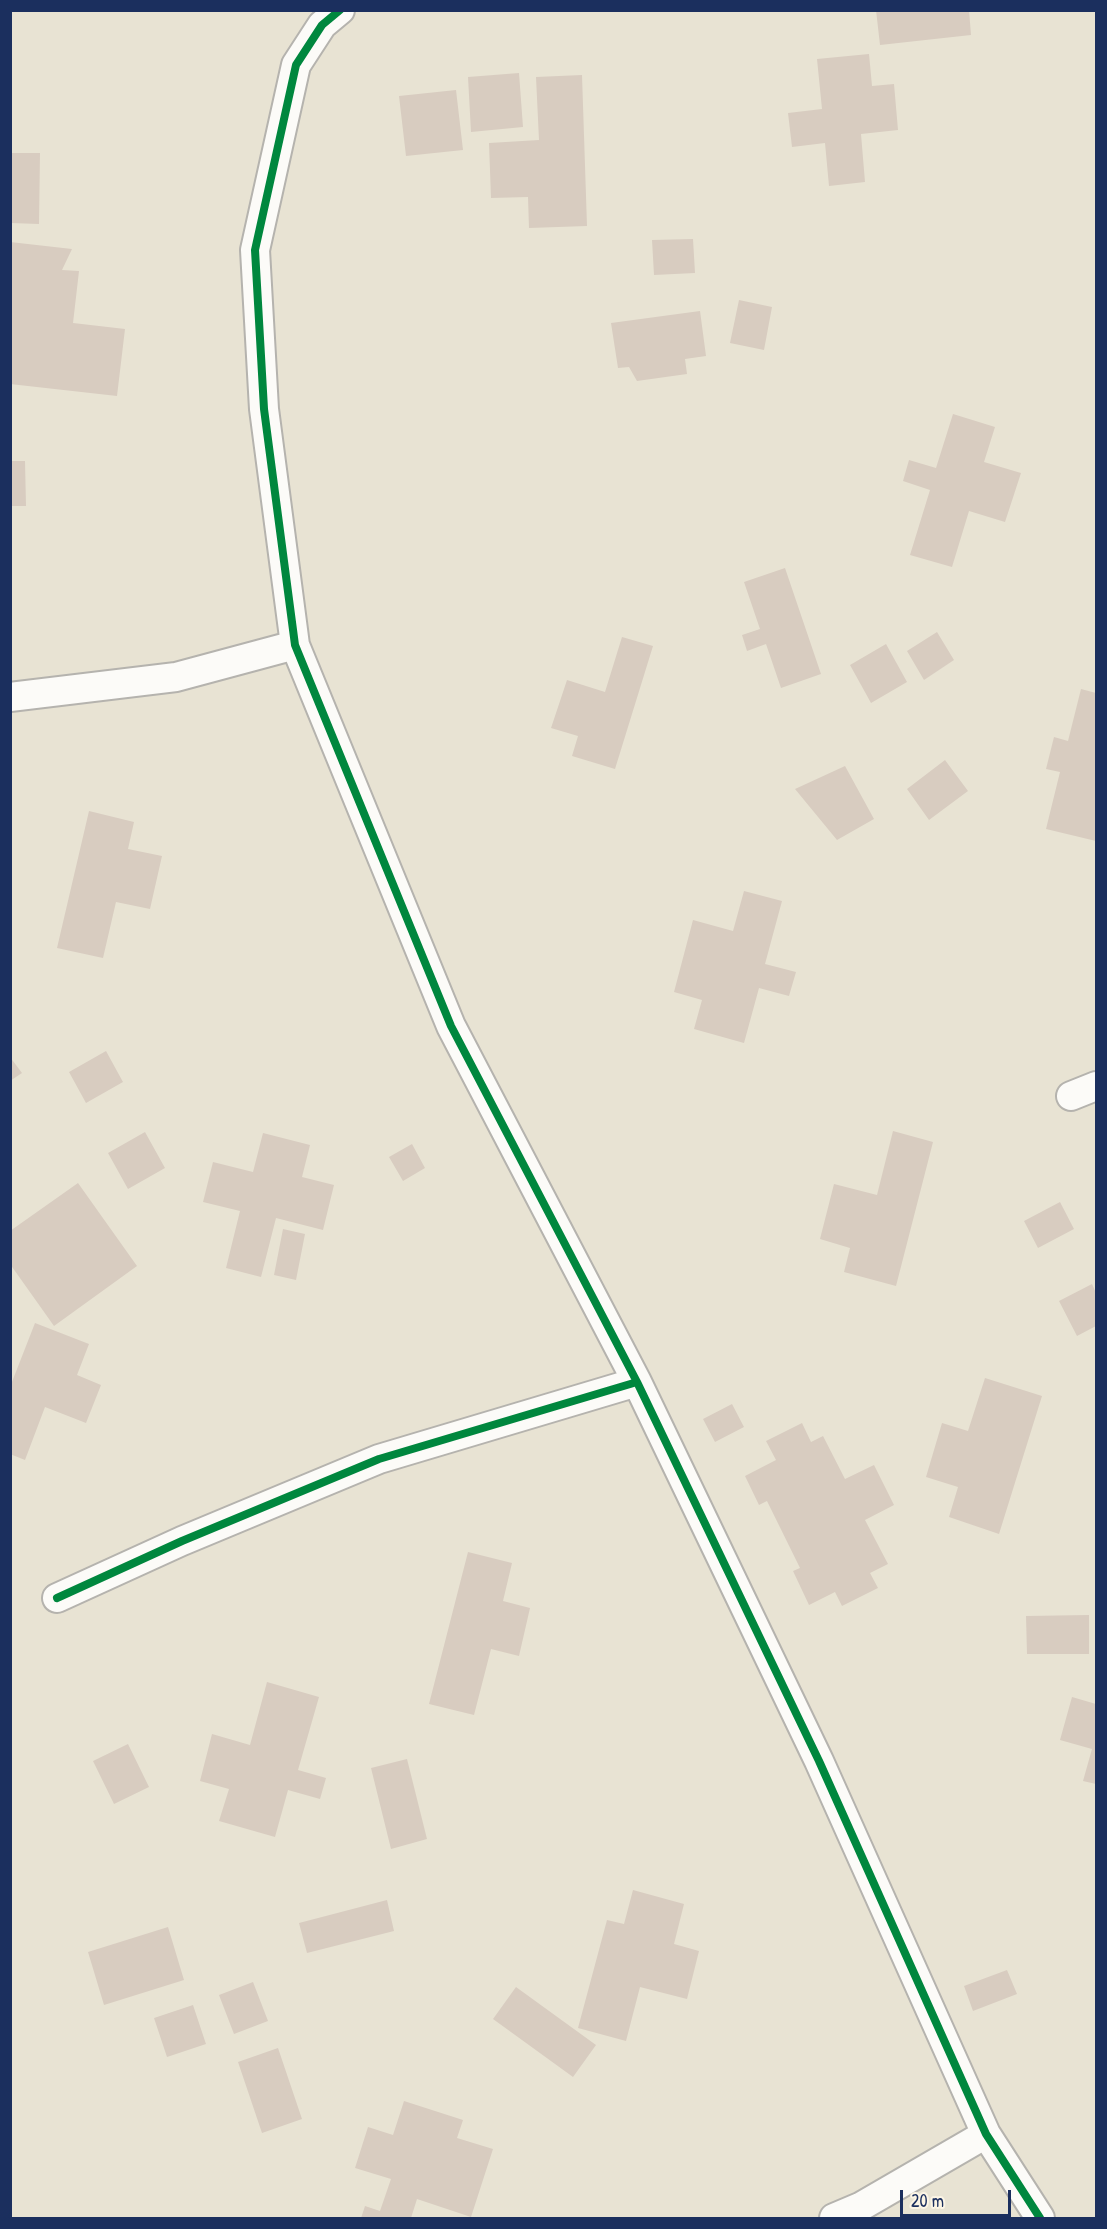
<!DOCTYPE html>
<html>
<head>
<meta charset="utf-8">
<style>
  body { margin:0 }
  #map { position:relative; width:1107px; height:2229px; overflow:hidden; background:#e8e3d3; font-family:"Patrick Hand",sans-serif }
  canvas { display:block }
  .frame { position:absolute; inset:0; border:12px solid #1b2f5e; pointer-events:none }
  .scale { position:absolute; left:900px; top:2190px; width:111px; height:27px; box-sizing:border-box; border:3px solid #1b2f5e; border-top:0; padding-left:8px; font-size:18px; line-height:21px; white-space:nowrap; color:#1b2f5e; -webkit-text-stroke:4px #fcf5e5; paint-order:stroke }
</style>
</head>
<body>
<div id="map">
<canvas width="1107" height="2229"></canvas>
<div class="frame"></div>
<div class="scale">20 m</div>
</div>
<script>
const g = document.querySelector('canvas').getContext('2d');
g.lineJoin = 'round';
function fillPath(path, color) { g.fillStyle = color; g.fill(path, 'evenodd'); }
const poly = rows => new Path2D(rows.map(r => 'M' + r).join(''));
function stroke(path, color, width, dash) { g.strokeStyle = color; g.lineWidth = width; g.lineCap = dash ? 'butt' : 'round'; g.setLineDash(dash || []); g.stroke(path); }
const building = poly([
  [876,10,969,10,971,35,880,45],
  [869,54,872,86,894,84,898,130,861,134,865,182,829,186,825,143,792,147,788,113,822,109,817,59],
  [519,73,523,127,471,132,468,77],
  [582,75,587,226,529,228,528,197,491,198,489,143,539,140,536,77],
  [456,90,463,150,406,156,399,96],
  [10,153,40,153,39,224,10,223],
  [693,239,695,273,654,275,652,240],
  [10,242,72,249,62,270,79,271,73,323,125,329,117,396,10,384],
  [739,300,772,307,764,350,730,343],
  [700,311,706,356,685,359,687,374,637,381,629,367,618,368,611,323],
  [953,414,995,427,984,462,1021,473,1005,522,969,511,952,567,910,555,930,490,903,481,909,460,936,468],
  [10,461,25,461,26,506,10,506],
  [785,568,821,674,781,688,766,644,747,651,742,635,760,629,744,582],
  [937,632,954,660,924,680,907,651],
  [622,637,653,646,615,769,572,756,578,736,551,728,567,680,605,692],
  [886,644,907,682,871,703,850,665],
  [1081,689,1096,693,1096,841,1046,829,1060,772,1046,769,1054,737,1068,741],
  [945,760,968,791,929,820,907,789],
  [845,766,874,819,837,840,795,789],
  [89,811,134,822,128,849,162,856,150,909,116,902,103,958,57,948],
  [744,891,782,901,765,964,796,972,789,996,759,988,744,1043,694,1029,702,1000,674,992,693,920,733,931],
  [106,1051,123,1082,86,1103,69,1072],
  [10,1057,22,1073,10,1081],
  [893,1131,933,1142,896,1286,844,1272,850,1248,820,1239,834,1184,877,1195],
  [145,1132,165,1168,128,1189,108,1153],
  [263,1133,310,1145,302,1177,334,1185,323,1230,276,1218,261,1277,226,1268,240,1211,203,1202,213,1162,253,1172],
  [412,1144,425,1168,403,1181,389,1157],
  [78,1183,137,1266,54,1326,10,1264,10,1231],
  [1060,1202,1074,1229,1038,1248,1024,1221],
  [283,1229,305,1234,296,1280,274,1275],
  [1092,1284,1096,1293,1096,1326,1077,1336,1059,1301],
  [35,1323,89,1344,77,1375,101,1385,86,1423,45,1407,25,1460,10,1454,10,1387],
  [985,1378,1042,1396,999,1534,949,1517,958,1487,926,1477,942,1423,968,1431],
  [732,1404,744,1427,715,1442,703,1419],
  [802,1423,811,1442,823,1436,845,1479,874,1465,894,1505,865,1520,888,1564,870,1573,878,1588,842,1606,835,1592,809,1605,793,1571,800,1568,767,1501,759,1505,745,1476,776,1460,766,1441],
  [468,1552,512,1563,503,1601,530,1608,519,1656,491,1649,474,1715,429,1704],
  [1089,1615,1089,1654,1027,1654,1026,1616],
  [267,1682,319,1697,298,1770,326,1778,320,1799,288,1790,275,1837,219,1821,229,1789,200,1781,212,1734,250,1745],
  [1072,1697,1096,1704,1096,1784,1083,1781,1092,1749,1060,1740],
  [128,1744,149,1787,114,1804,93,1761],
  [407,1759,427,1839,391,1849,371,1768],
  [633,1890,684,1904,674,1944,699,1951,687,1999,640,1987,626,2041,578,2028,607,1920,624,1924],
  [387,1900,394,1931,307,1953,299,1923],
  [168,1927,184,1980,104,2005,88,1952],
  [1007,1970,1017,1994,973,2011,964,1986],
  [253,1982,268,2021,234,2034,219,1995],
  [516,1987,596,2045,573,2077,493,2019],
  [193,2005,206,2044,167,2057,154,2018],
  [278,2048,302,2119,262,2133,238,2062],
  [404,2101,463,2120,457,2138,493,2149,471,2217,417,2199,411,2218,361,2218,365,2206,380,2211,391,2179,355,2168,368,2127,393,2135]
]);
const street = poly([
  [340,10,322,25,296,65,255,250,264,409,295,645,451,1026,637,1382,819,1761,986,2134,1040,2218],
  [10,697,176,677,295,645],
  [1071,1096,1096,1086],
  [57,1598,182,1541,379,1459,637,1382],
  [834,2218,860,2207,986,2134]
]);
const cycleway = poly([
  [340,10,322,25,296,65,255,250,264,409,295,645,451,1026,637,1382,819,1761,986,2134,1040,2218],
  [57,1598,182,1541,379,1459,637,1382]
]);
fillPath(building, '#d8ccc0');
stroke(street, '#b5b3ae', 32);
stroke(street, '#fcfbf8', 28);
stroke(cycleway, '#00873e', 8);
</script>
</body>
</html>
